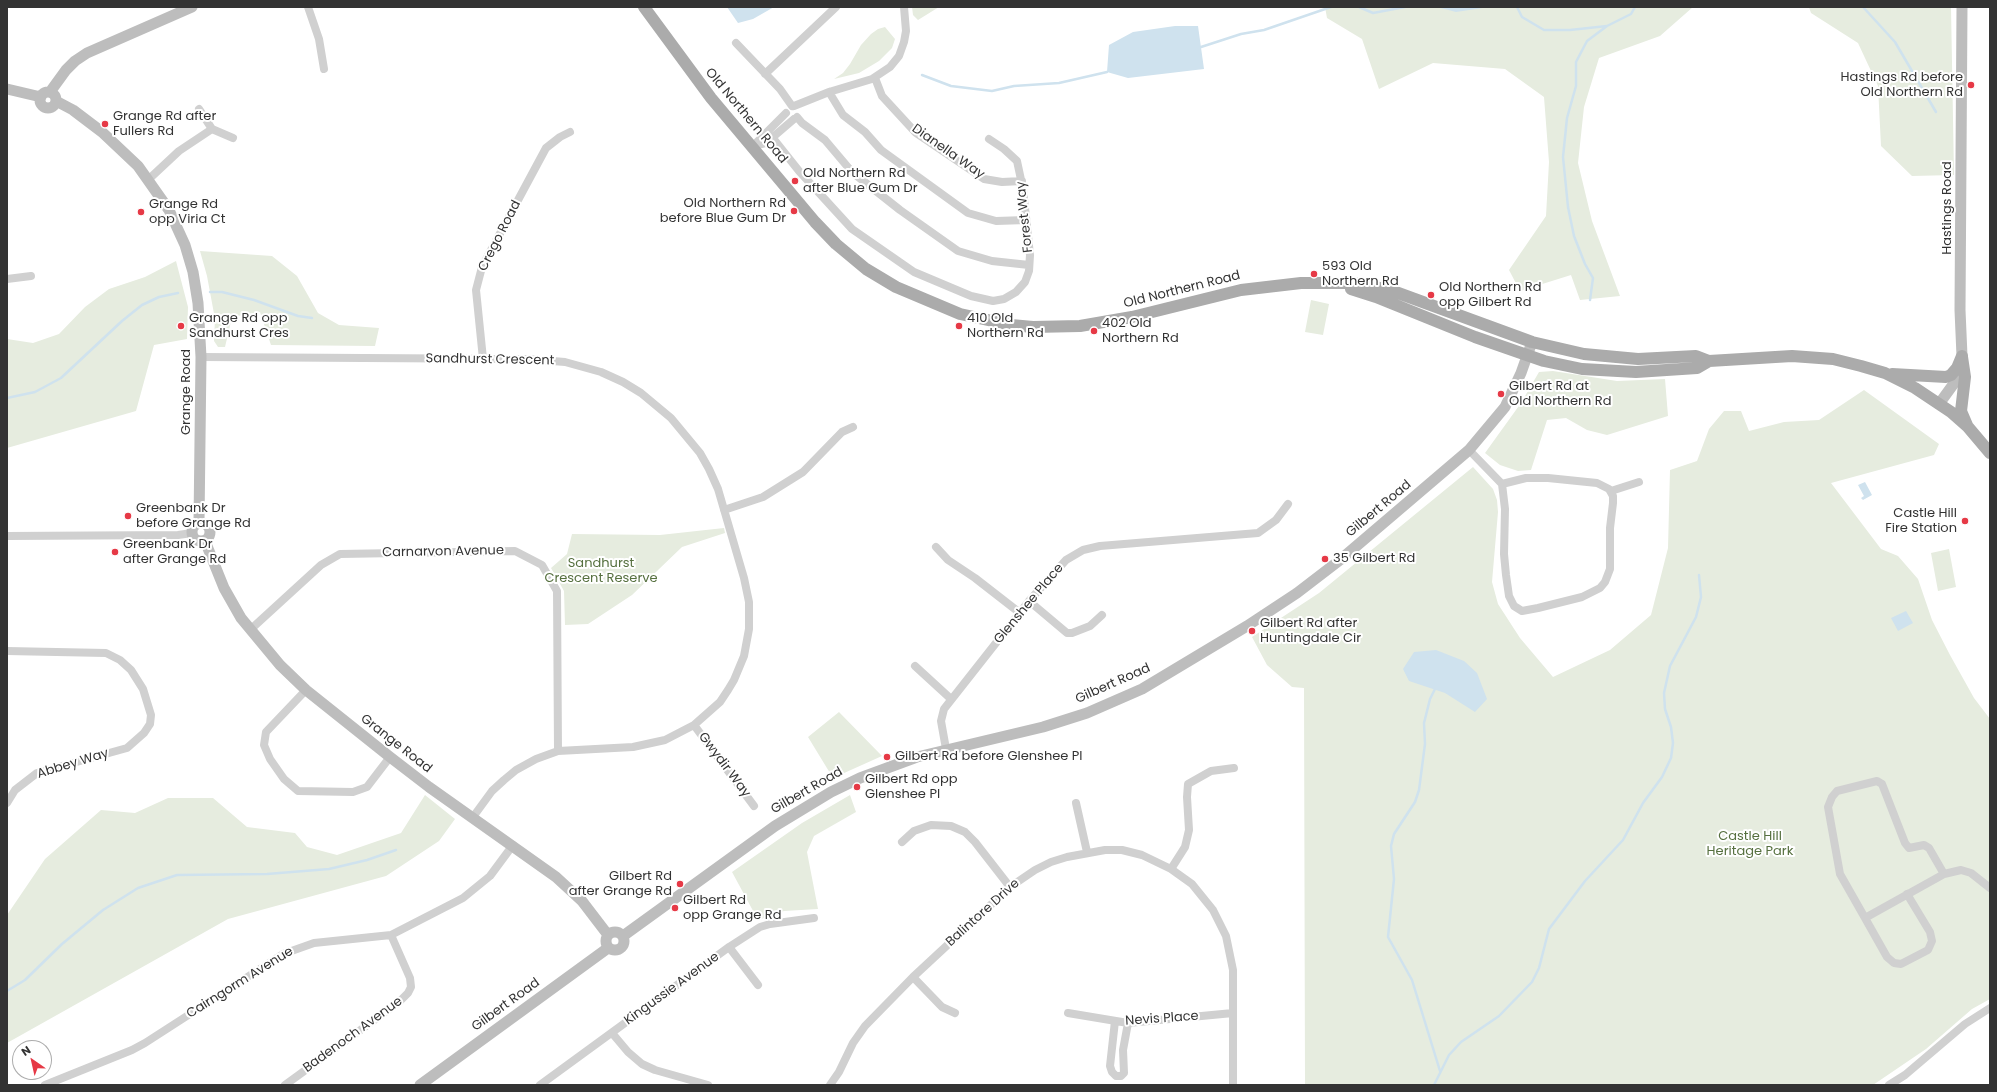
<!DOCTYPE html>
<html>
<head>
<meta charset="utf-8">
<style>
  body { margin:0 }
  #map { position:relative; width:1997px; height:1092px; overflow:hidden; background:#fff; font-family:Poppins,sans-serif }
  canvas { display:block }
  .frame { position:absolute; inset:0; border:8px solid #333; pointer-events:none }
  .north { position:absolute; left:12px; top:1040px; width:40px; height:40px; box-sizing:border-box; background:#fff; border:1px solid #adadad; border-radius:50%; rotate:326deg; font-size:11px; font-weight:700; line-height:16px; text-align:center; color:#333 }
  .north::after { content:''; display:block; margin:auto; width:14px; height:18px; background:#e63946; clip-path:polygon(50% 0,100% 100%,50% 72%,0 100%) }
</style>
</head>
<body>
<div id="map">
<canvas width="1997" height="1092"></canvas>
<div class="frame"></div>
<div class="north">N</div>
</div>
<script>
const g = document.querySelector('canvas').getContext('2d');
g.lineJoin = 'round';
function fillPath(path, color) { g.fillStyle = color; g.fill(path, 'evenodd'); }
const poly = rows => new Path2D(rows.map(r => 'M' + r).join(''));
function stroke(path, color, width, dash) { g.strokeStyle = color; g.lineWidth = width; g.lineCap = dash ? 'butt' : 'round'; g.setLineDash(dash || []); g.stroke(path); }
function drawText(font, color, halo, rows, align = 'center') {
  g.font = font + ' Poppins,sans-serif'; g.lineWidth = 4; g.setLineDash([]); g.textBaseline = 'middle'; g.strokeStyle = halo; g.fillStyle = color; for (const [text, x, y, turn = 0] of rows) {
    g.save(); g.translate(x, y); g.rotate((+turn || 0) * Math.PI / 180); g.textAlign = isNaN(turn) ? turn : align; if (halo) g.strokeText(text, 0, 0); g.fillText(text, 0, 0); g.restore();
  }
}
const green = poly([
  [912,7,939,7,918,20,913,15],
  [1325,7,1693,7,1660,36,1599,58,1584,107,1578,163,1592,221,1620,296,1580,300,1571,275,1520,291,1509,270,1546,216,1549,162,1544,97,1505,69,1433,63,1379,89,1362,39,1327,18],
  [1809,7,1951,7,1954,175,1912,176,1881,146,1878,86,1858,43,1811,13],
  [885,27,895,39,892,48,879,61,859,73,834,79,843,73,850,64,861,45,871,34,878,29],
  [200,251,272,256,297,276,318,313,339,325,379,328,375,346,271,345,260,312,232,317,225,347,218,347,214,341,215,319,207,276],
  [176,261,188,307,187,339,154,345,136,411,7,448,7,339,33,343,59,334,85,307,109,289,145,277],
  [1311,300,1329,304,1323,335,1305,332],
  [1553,371,1617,381,1665,379,1668,416,1607,435,1587,430,1566,418,1547,420,1531,470,1518,471,1500,465,1485,453,1521,403,1539,372],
  [1864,390,1939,444,1934,455,1831,483,1881,549,1898,556,1918,579,1932,620,1950,655,1974,698,1990,719,1990,999,1972,1009,1926,1049,1873,1085,1305,1085,1304,688,1292,687,1267,665,1252,637,1319,593,1473,467,1493,489,1497,500,1498,512,1492,582,1498,604,1520,638,1553,677,1610,650,1651,615,1668,548,1670,470,1697,461,1709,429,1724,411,1741,411,1749,431,1784,422,1819,420],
  [724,528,725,533,682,547,632,595,588,624,565,625,564,591,551,568,567,554,572,534,660,535],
  [1949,549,1956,587,1938,591,1931,553],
  [839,712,882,756,833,778,808,737],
  [425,795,455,819,439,841,386,876,228,919,7,1043,7,915,45,859,101,810,135,813,168,798,213,798,247,827,295,833,307,847,337,855,401,833],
  [850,795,856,812,814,836,807,852,818,909,784,911,758,920,732,872,802,823]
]);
const water = poly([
  [727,7,774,7,753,19,738,23],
  [1437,7,1489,7,1456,12],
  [1175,26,1198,26,1204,69,1128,78,1107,72,1109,45,1133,32],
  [1865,482,1872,495,1863,500,1861,498,1864,496,1858,485],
  [1906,611,1913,623,1898,631,1891,618],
  [1436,650,1464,661,1477,673,1487,699,1475,712,1445,693,1409,681,1403,669,1414,652]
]);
const stream = poly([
  [1359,7,1373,13,1405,7],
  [1517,7,1522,17,1544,30,1570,30,1607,26],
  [1863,7,1895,42,1936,112],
  [1201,47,1241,34,1264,30,1331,7],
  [922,75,951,86,992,91,1014,86,1059,83,1107,72],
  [210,292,222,292,254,300,298,316,312,318],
  [1590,300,1593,278,1585,264,1574,236,1568,207,1563,157,1567,118,1576,86,1576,62,1587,41,1607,26,1631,14,1635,7],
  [7,398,35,392,61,378,122,321,142,305,159,297,178,293],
  [1435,689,1430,699,1424,723,1425,744,1419,790,1415,802,1394,834,1391,846,1394,879,1388,937,1412,980,1440,1071],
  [7,991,25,980,62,944,103,910,138,888,177,875,267,874,329,869,367,860,396,850],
  [1434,1085,1449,1055,1461,1042,1499,1016,1532,982,1539,968,1549,929,1585,881,1623,840,1643,803,1662,777,1671,758,1673,743,1671,727,1665,709,1664,693,1670,666,1696,617,1701,597,1699,575]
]);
const street = poly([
  [308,7,319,39,324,69],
  [736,43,780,89,792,106],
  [765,74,836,7],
  [875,78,882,96,916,133,984,179,1002,182,1022,181],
  [829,92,843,115,865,132,881,150,968,213,996,221,1026,220],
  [794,106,829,92,872,79,890,67,899,56,904,42,906,31,904,7],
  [797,117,802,123,825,140,852,172,900,210,958,251,992,261,1029,265],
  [212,129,233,138],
  [772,137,799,171,852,229,914,272,971,296,993,301,1004,299,1016,292,1025,282,1029,271,1030,255,1023,189,1017,161,1004,149,989,139],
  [753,146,766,143,794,119],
  [753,146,786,113],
  [149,179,179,151,212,129,199,109],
  [7,279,31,276],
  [201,357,527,359,565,362,601,372,623,382,641,393,671,418,700,453,709,469,718,489,744,578,749,602,749,629,744,656,734,680,728,690,720,702,694,725,665,740,633,747,558,751,536,759,516,770,504,780,492,791,473,817],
  [483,359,476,290,482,267,546,148,560,137,570,132],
  [1469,450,1502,484,1505,509,1504,554,1506,575,1509,596,1514,606,1522,611,1538,608,1582,597,1600,588,1605,582,1610,569,1610,528,1613,503,1613,496,1609,489,1597,483,1548,478,1526,478,1502,484],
  [1611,491,1639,482],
  [724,510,763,497,803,472,842,432,853,427],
  [7,536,178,535,192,533],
  [936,547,948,560,975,578,1020,613],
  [1029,601,1067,633,1072,633,1090,626,1102,615],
  [250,630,321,565,340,554,515,551,542,565,557,591,558,751],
  [7,651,106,653,120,660,131,670,143,689,151,715,150,724,144,733,127,748,37,773,15,790,7,803],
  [915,666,951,699],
  [306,690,266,732,264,745,270,759,284,779,298,791,353,792,367,787,390,757],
  [694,725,754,806],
  [946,749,941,721,944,709,1029,601,1066,560,1083,550,1100,546,1258,533,1276,520,1288,504],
  [1076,803,1087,852],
  [902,842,914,831,931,825,951,826,965,832,975,842,1010,887],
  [1171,869,1185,847,1189,830,1187,797,1188,784,1211,771,1234,768],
  [1944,874,1929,848,1924,845,1909,848,1905,843,1882,784,1877,781,1837,791,1832,797,1828,807,1840,874,1865,918,1944,874,1961,870,1971,873,1990,888],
  [1865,918,1887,957,1894,963,1901,964,1928,950,1932,941,1930,932,1907,894],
  [729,947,758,985],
  [913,977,942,1007,955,1013],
  [1068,1013,1128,1023,1233,1013],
  [1115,1021,1110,1066,1112,1072,1116,1076,1121,1076,1124,1073,1123,1050,1128,1023],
  [612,1033,628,1052,642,1064,655,1070,708,1085],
  [45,1085,132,1050,145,1043,283,954,314,943,391,935,463,898,490,876,513,845],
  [285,1085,399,1002,408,993,411,987,410,978,391,935],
  [540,1085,729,947,760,927,770,924,814,918],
  [830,1085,839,1072,853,1043,865,1026,913,977,1010,887,1035,870,1051,862,1067,857,1105,850,1122,850,1142,855,1171,869,1192,884,1213,910,1226,936,1233,970,1233,1085],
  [1889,1085,1905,1075,1965,1024,1990,1008]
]);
const secondary = poly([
  [7,89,41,97],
  [50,92,66,70,75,61,87,53,192,7],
  '40 100a8 8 0 1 1 16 0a8 8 0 1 1-16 0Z',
  [56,101,73,110,102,132,138,166,169,210,185,245,193,272,198,303,201,357,199,523],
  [1939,404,1955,382,1962,356,1960,310,1962,7],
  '192 532a9 9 0 1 1 18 0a9 9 0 1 1-18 0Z',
  [205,541,224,588,241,618,280,665,306,690,390,757,429,787,556,877,582,901,608,935],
  '606 941a9 9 0 1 1 18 0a9 9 0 1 1-18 0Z',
  [623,936,775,826,831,792,860,778,917,757,1043,727,1087,713,1142,689,1247,626,1297,593,1340,560,1469,450,1505,407,1521,373,1532,342],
  [420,1085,608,948]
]);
const primary = poly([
  [644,7,711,98,815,222,836,244,866,269,896,287,960,314,1011,325,1033,327,1080,326,1132,317,1241,290,1301,283,1354,283,1390,290,1532,342,1584,354,1638,359,1696,356,1709,361,1792,356,1833,359,1861,366,1885,373,1915,388,1951,412,1968,427,1990,453],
  [1351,289,1376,297,1475,337,1544,361,1582,369,1636,372,1697,368,1709,361],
  [1962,357,1965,377,1961,411,1967,425],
  [1892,374,1946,377,1951,375,1957,368,1962,356]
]);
const markers = [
  [1971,85,4,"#e63946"],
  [105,124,4,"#e63946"],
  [795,181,4,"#e63946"],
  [794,211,4,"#e63946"],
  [141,212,4,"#e63946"],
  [1314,274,4,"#e63946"],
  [1431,295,4,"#e63946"],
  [181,326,4,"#e63946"],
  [959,326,4,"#e63946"],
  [1094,331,4,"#e63946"],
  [1501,394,4,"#e63946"],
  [128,516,4,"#e63946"],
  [1965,521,4,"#e63946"],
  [115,552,4,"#e63946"],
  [1325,559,4,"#e63946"],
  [1252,631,4,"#e63946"],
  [887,757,4,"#e63946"],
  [857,787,4,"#e63946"],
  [680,884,4,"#e63946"],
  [675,908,4,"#e63946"]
];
const poiNames = [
  ["Hastings Rd before",1963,78,"right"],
  ["Old Northern Rd",1963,93,"right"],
  ["Grange Rd after",113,117],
  ["Fullers Rd",113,132],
  ["Old Northern Rd",803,174],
  ["after Blue Gum Dr",803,189],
  ["Old Northern Rd",786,204,"right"],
  ["before Blue Gum Dr",786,219,"right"],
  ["Grange Rd",149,205],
  ["opp Viria Ct",149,220],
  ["593 Old",1322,267],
  ["Northern Rd",1322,282],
  ["Old Northern Rd",1439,288],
  ["opp Gilbert Rd",1439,303],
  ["Grange Rd opp",189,319],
  ["Sandhurst Cres",189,334],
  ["410 Old",967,319],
  ["Northern Rd",967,334],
  ["402 Old",1102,324],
  ["Northern Rd",1102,339],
  ["Gilbert Rd at",1509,387],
  ["Old Northern Rd",1509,402],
  ["Greenbank Dr",136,509],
  ["before Grange Rd",136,524],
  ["Castle Hill",1957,514,"right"],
  ["Fire Station",1957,529,"right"],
  ["Greenbank Dr",123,545],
  ["after Grange Rd",123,560],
  ["35 Gilbert Rd",1333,559],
  ["Gilbert Rd after",1260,624],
  ["Huntingdale Cir",1260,639],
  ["Gilbert Rd before Glenshee Pl",895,757],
  ["Gilbert Rd opp",865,780],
  ["Glenshee Pl",865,795],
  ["Gilbert Rd",672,877,"right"],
  ["after Grange Rd",672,892,"right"],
  ["Gilbert Rd",683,901],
  ["opp Grange Rd",683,916]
];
const streetNames = [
  ["Old Northern Road",746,116,50],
  ["Dianella Way",948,152,35],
  ["Hastings Road",1948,208,-90],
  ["Forest Way",1025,217,-96],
  ["Crego Road",500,236,-63],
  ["Old Northern Road",1182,290,-14],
  ["Sandhurst Crescent",490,360,1],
  ["Grange Road",187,392,-90],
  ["Gilbert Road",1379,509,-40],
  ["Carnarvon Avenue",443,552,-1],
  ["Glenshee Place",1029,604,-50],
  ["Gilbert Road",1113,684,-24],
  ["Grange Road",396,744,38],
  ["Abbey Way",73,764,-17],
  ["Gwydir Way",724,765,53],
  ["Gilbert Road",807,791,-30],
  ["Balintore Drive",983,913,-42],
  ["Cairngorm Avenue",240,983,-32],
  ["Kingussie Avenue",672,989,-36],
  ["Gilbert Road",506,1005,-36],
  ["Nevis Place",1162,1019,-4],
  ["Badenoch Avenue",353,1035,-36]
];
const parkNames = [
  ["Sandhurst",601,564],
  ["Crescent Reserve",601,579],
  ["Castle Hill",1750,837],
  ["Heritage Park",1750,852]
];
fillPath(green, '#e6ecdf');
fillPath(water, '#cfe2ee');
stroke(stream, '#cfe2ee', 2.5);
stroke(street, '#d0d0d0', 8);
stroke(secondary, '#bdbdbd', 11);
stroke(primary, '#ababab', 12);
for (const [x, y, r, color] of markers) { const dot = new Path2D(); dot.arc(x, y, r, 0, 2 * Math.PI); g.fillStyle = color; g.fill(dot); stroke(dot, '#fff', 1.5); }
drawText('13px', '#333', '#fff', poiNames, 'left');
drawText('13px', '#333', '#fff', streetNames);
drawText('13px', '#56703f', '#fff', parkNames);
</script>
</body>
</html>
